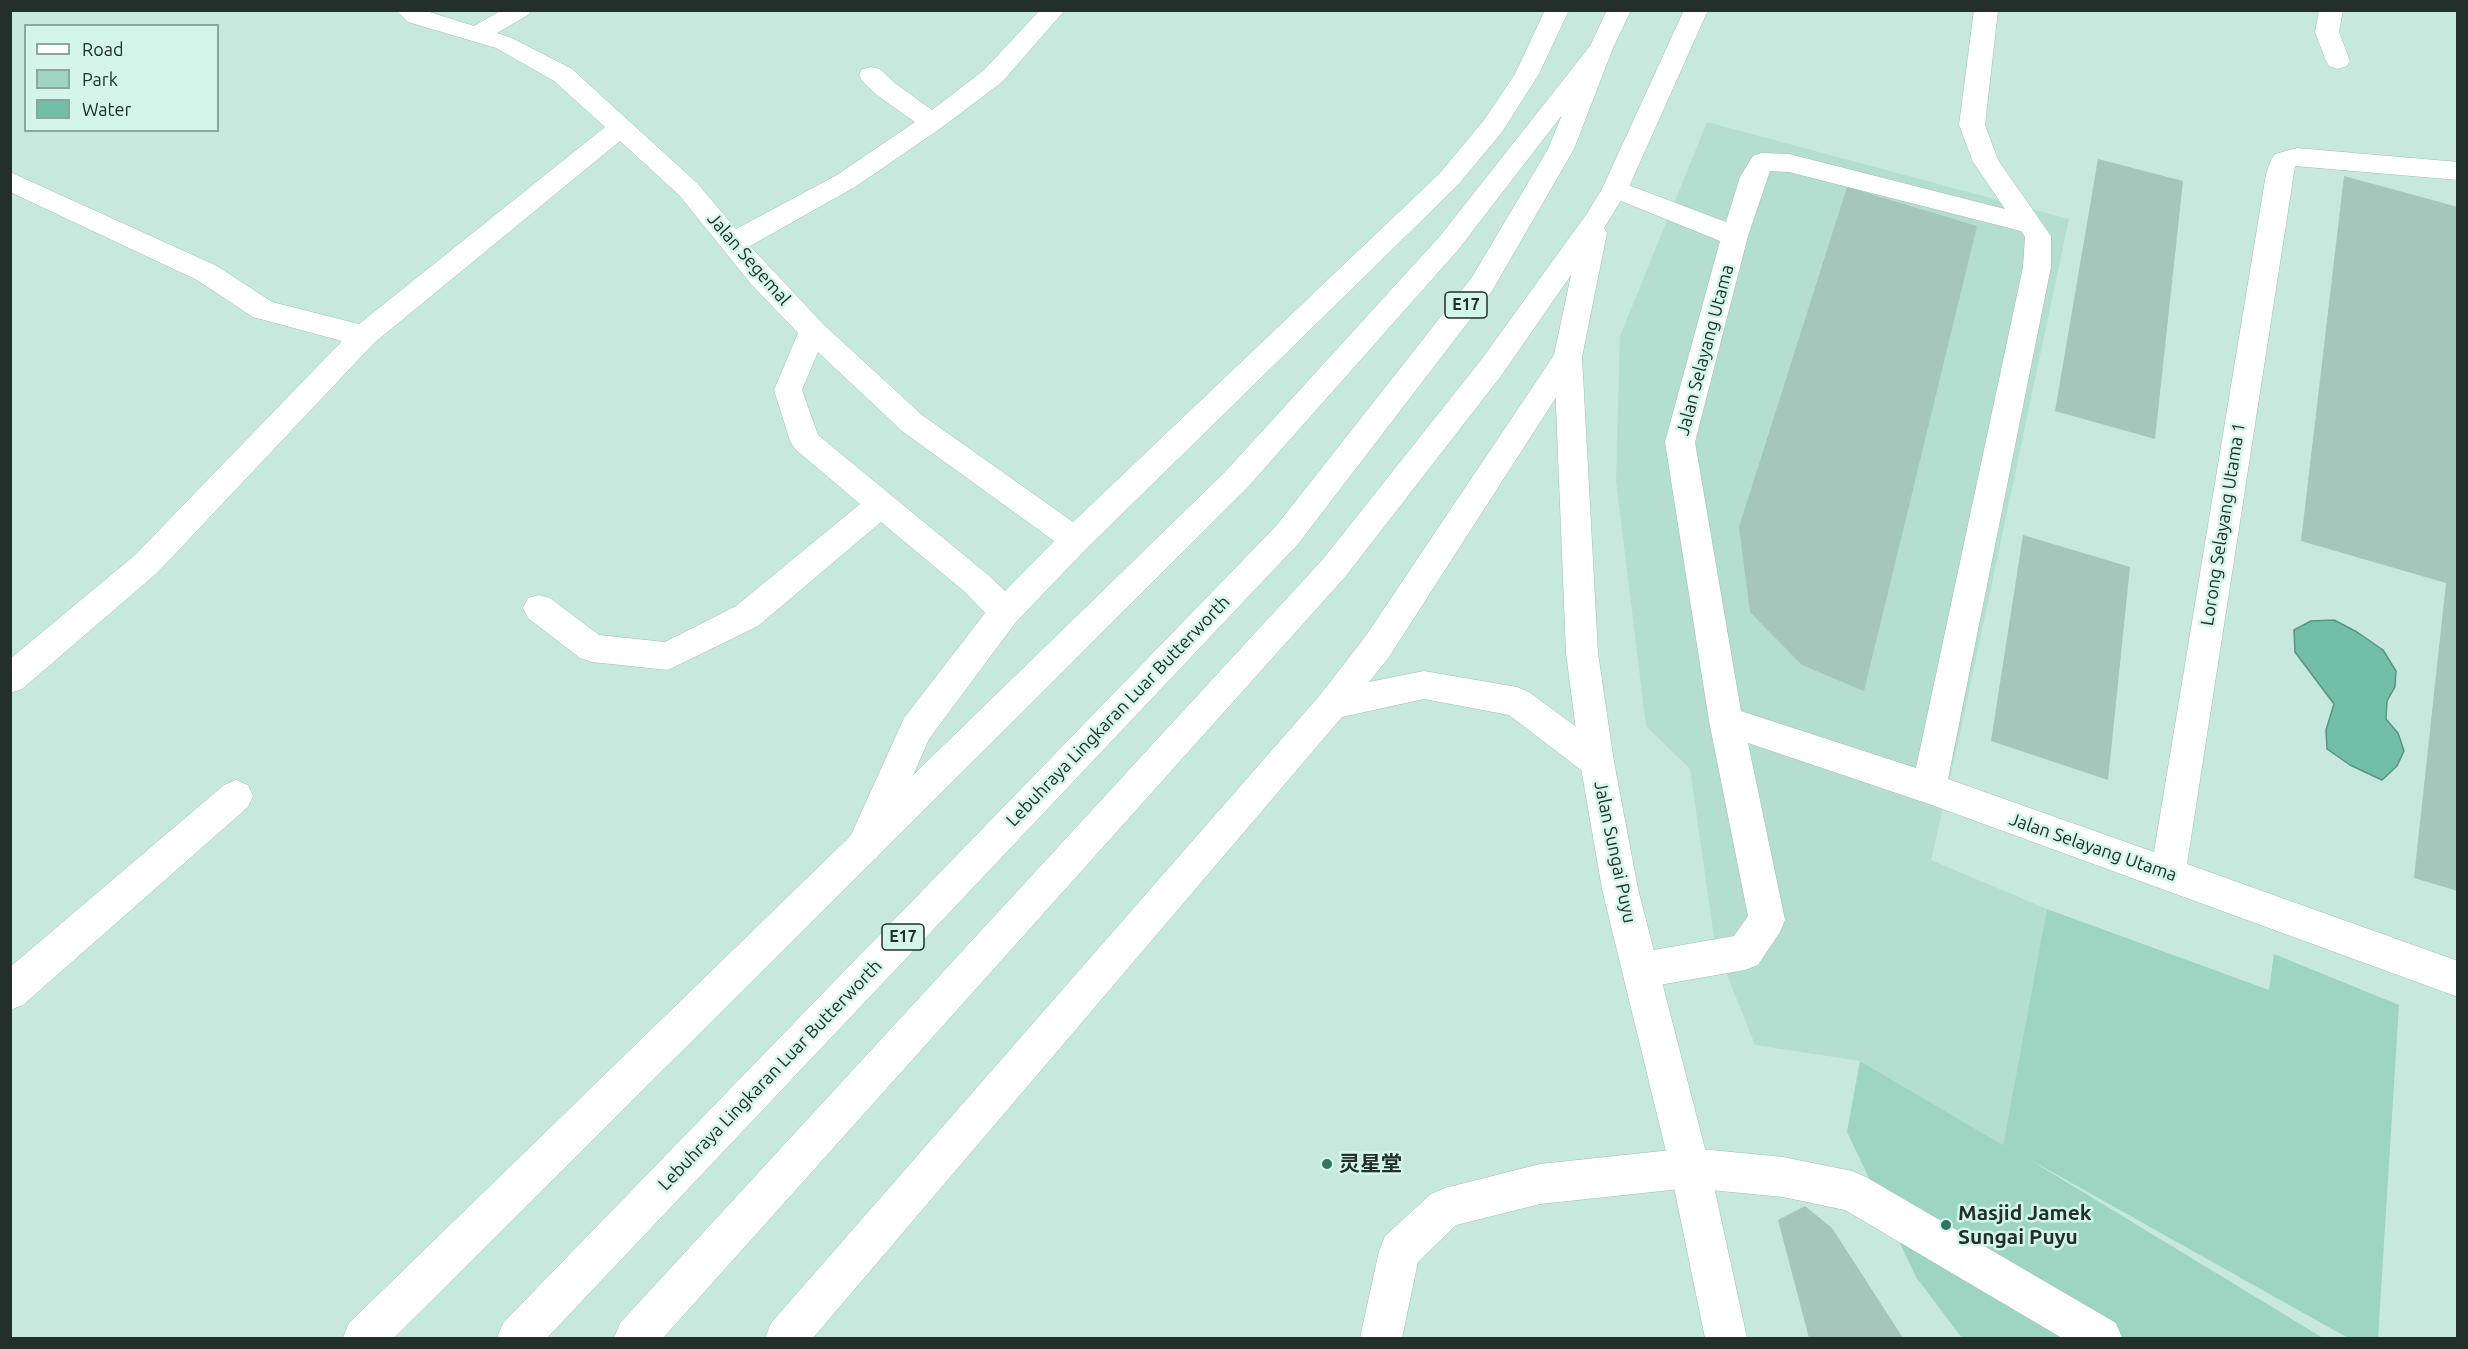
<!DOCTYPE html>
<html>
<head>
<meta charset="utf-8">
<style>
  body { margin:0 }
  #map { position:relative; width:2468px; height:1349px; overflow:hidden; background:#c7e9dd; font-family:Ubuntu,sans-serif }
  canvas { display:block }
  .frame { position:absolute; inset:0; border:12px solid #222f2b; pointer-events:none }
  .legend { position:absolute; left:24px; top:24px; width:195px; height:108px; box-sizing:border-box; background:#d4f6ea; border:2px solid #8da69e; margin:0; padding:8px 10px; list-style:none; font-size:18px; color:#222f2b }
  .legend li { display:flex; align-items:center; gap:12px; height:30px }
  .legend b { width:30px; border:2px solid #8da69e }
</style>
</head>
<body>
<div id="map">
<canvas width="2468" height="1349"></canvas>
<div class="frame"></div>
<ul class="legend">
<li><b style="height:8px;background:#fff"></b>Road</li>
<li><b style="height:16px;background:#9dd5c2"></b>Park</li>
<li><b style="height:16px;background:#72bea6"></b>Water</li>
</ul>
</div>
<script>
const g = document.querySelector('canvas').getContext('2d');
g.lineJoin = 'round';
function fillPath(path, color) { g.fillStyle = color; g.fill(path, 'evenodd'); }
const poly = rows => new Path2D(rows.map(r => 'M' + r).join(''));
function stroke(path, color, width, dash) { g.strokeStyle = color; g.lineWidth = width; g.lineCap = dash ? 'butt' : 'round'; g.setLineDash(dash || []); g.stroke(path); }
function drawText(font, color, halo, rows, align = 'center') {
  g.font = font + ' Ubuntu,"Noto Sans SC",sans-serif'; g.lineWidth = 5; g.setLineDash([]); g.textBaseline = 'middle'; g.strokeStyle = halo; g.fillStyle = color; for (const [text, x, y, turn = 0] of rows) {
    g.save(); g.translate(x, y); g.rotate((+turn || 0) * Math.PI / 180); g.textAlign = isNaN(turn) ? turn : align; if (halo) g.strokeText(text, 0, 0); g.fillText(text, 0, 0); g.restore();
  }
}
const built = poly([
  [1707,122,2069,219,1957,748,1931,860,2047,909,2003,1145,1860,1061,1755,1045,1715,945,1690,769,1646,726,1616,481,1620,336]
]);
const green = poly([
  [2047,909,2269,990,2274,954,2399,1005,2378,1338,2348,1338,2027,1158,2323,1338,1962,1338,1916,1277,1847,1132,1860,1061,2003,1145]
]);
const water = poly([
  [2334,620,2357,632,2383,650,2396,671,2395,687,2387,701,2386,719,2398,733,2404,751,2397,766,2382,780,2350,765,2327,749,2326,730,2334,704,2295,652,2294,630,2311,621,2334,620]
]);
const building = poly([
  [2098,159,2183,181,2155,439,2055,411],
  [2344,176,2458,207,2458,891,2414,878,2446,583,2301,541],
  [1847,187,1977,226,1864,691,1802,665,1750,612,1739,527],
  [2023,535,2130,567,2108,780,1991,741],
  [1805,1206,1832,1228,1903,1338,1809,1338,1778,1220]
]);
const minor = poly([
  [396,10,423,10,474,26,502,10,531,10,528,15,497,33,512,38,572,69,697,183,736,229,837,175,915,122,878,96,862,81,859,75,862,69,871,67,880,69,896,84,932,110,984,70,1040,10,1065,10,1002,82,941,128,855,187,750,246,823,324,922,415,1073,522,1440,173,1484,120,1515,74,1545,10,1569,10,1539,74,1502,132,1458,185,1086,549,1016,622,929,739,877,858,864,862,851,858,846,846,904,718,985,613,965,592,881,522,758,626,668,670,592,662,580,658,528,618,523,608,528,598,539,595,550,598,599,635,665,642,736,606,860,504,795,449,790,441,774,390,798,333,751,284,679,195,620,141,374,343,157,573,22,689,10,693,10,659,135,555,342,341,253,317,197,280,10,192,10,172,217,266,272,302,359,324,605,127,554,81,496,48,408,22,396,10],
  [818,352,902,431,1054,541,1005,591,987,574,818,435,802,390,818,352],
  [1974,10,1998,10,1985,125,1998,160,2051,236,2051,267,1948,779,2154,852,2266,174,2271,160,2275,154,2297,148,2458,162,2458,180,2295,166,2187,864,2458,961,2458,997,1929,804,1748,743,1785,920,1780,932,1758,965,1745,970,1642,988,1629,983,1623,970,1629,957,1642,952,1734,936,1748,916,1709,721,1665,442,1720,241,1606,195,1602,189,1606,183,1615,180,1726,222,1740,177,1753,156,1762,153,1789,154,2005,209,1973,162,1959,125,1974,10],
  [1770,171,1789,172,2021,231,2025,237,2023,267,1916,768,1741,711,1695,442,1748,236,1770,171],
  [2319,10,2343,10,2339,32,2350,61,2347,66,2338,69,2329,66,2326,61,2315,32,2319,10],
  [236,780,248,785,253,796,248,807,23,1005,10,1010,10,967,224,785,236,780],
  [1690,1148,1783,1157,1852,1171,1866,1177,2116,1323,2122,1338,2062,1338,1845,1210,1783,1197,1690,1188,1540,1204,1456,1225,1418,1262,1402,1338,1360,1338,1379,1251,1385,1236,1431,1194,1445,1188,1540,1164,1690,1148]
]);
const major = poly([
  [1568,346,1578,349,1582,357,1598,653,1614,762,1638,889,1710,1168,1747,1338,1705,1338,1670,1168,1602,889,1580,762,1566,653,1554,357,1558,349,1568,346]
]);
const highway = poly([
  [1607,10,1631,10,1613,48,1574,149,1492,291,1298,544,547,1338,497,1338,503,1323,1276,526,1472,277,1548,149,1562,115,1458,250,1247,488,394,1338,343,1338,349,1323,1225,472,1440,236,1590,46,1607,10],
  [1684,10,1708,10,1628,189,1604,228,1607,233,1582,357,1389,657,1369,682,1424,671,1517,687,1529,692,1609,751,1614,762,1609,773,1597,777,1585,773,1509,715,1424,699,1342,717,813,1338,765,1338,771,1323,1320,695,1365,637,1554,355,1571,275,1501,376,1345,577,663,1338,614,1338,620,1323,1323,559,1481,360,1588,212,1602,189,1684,10]
]);
const markers = [
  [1327,1164,6,"#347462"],
  [1946,1225,6,"#347462"]
];
const shields = [
  [1466,305,42],
  [903,937,42]
];
const shieldNames = [
  ["E17",1466,305],
  ["E17",903,937]
];
const streetNames = [
  ["Jalan Segemal",749,259,49],
  ["Jalan Selayang Utama",1705,350,-75],
  ["Lorong Selayang Utama 1",2223,524,-81],
  ["Lebuhraya Lingkaran Luar Butterworth",1118,711,-46],
  ["Jalan Selayang Utama",2093,847,19],
  ["Jalan Sungai Puyu",1615,852,78],
  ["Lebuhraya Lingkaran Luar Butterworth",770,1075,-46]
];
const nearPoinames = [
  ["灵星堂",1339,1164],
  ["Masjid Jamek",1958,1213],
  ["Sungai Puyu",1958,1237]
];
fillPath(built, '#b4dfd0');
fillPath(green, '#9dd5c2');
fillPath(water, '#72bea6');
stroke(water, '#5a9381', 1.5);
fillPath(building, '#a5c6bb');
stroke(minor, '#9ebfb4', 1);
stroke(major, '#9ebfb4', 1);
stroke(highway, '#9ebfb4', 1);
fillPath(minor, '#fff');
fillPath(major, '#fff');
fillPath(highway, '#fff');
for (const [x, y, r, color] of markers) { const dot = new Path2D(); dot.arc(x, y, r, 0, 2 * Math.PI); g.fillStyle = color; g.fill(dot); stroke(dot, '#d4f6ea', 2); }
for (const [x, y, w] of shields) { const box = new Path2D(); box.roundRect(x - w / 2, y - 13, w, 26, 4.5); g.fillStyle = '#d4f6ea'; g.fill(box); stroke(box, '#222f2b', 1.5); }
drawText('bold 16px', '#222f2b', null, shieldNames);
drawText('18px', '#222f2b', '#d4f6ea', streetNames);
drawText('bold 21px', '#222f2b', '#d4f6ea', nearPoinames, 'left');
</script>
</body>
</html>
